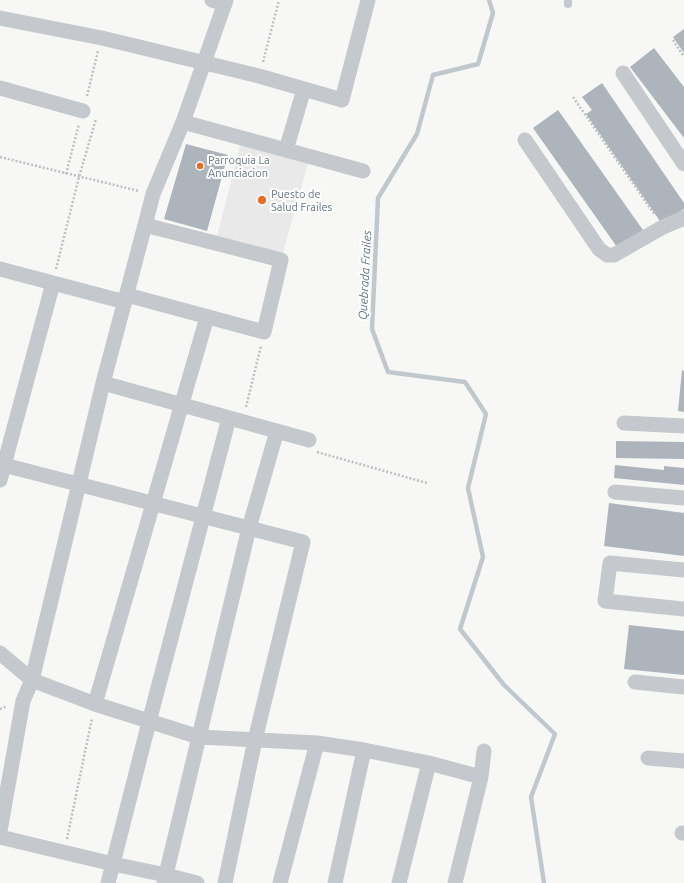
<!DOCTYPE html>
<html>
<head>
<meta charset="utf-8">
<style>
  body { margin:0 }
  canvas { display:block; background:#f7f8f5 }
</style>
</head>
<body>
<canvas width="684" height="883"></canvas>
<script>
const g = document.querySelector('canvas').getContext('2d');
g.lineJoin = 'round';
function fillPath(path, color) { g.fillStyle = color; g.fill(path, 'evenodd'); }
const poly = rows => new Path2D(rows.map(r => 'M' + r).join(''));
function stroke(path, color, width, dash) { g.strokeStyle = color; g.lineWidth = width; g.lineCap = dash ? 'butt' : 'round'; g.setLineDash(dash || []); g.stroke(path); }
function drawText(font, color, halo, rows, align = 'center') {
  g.font = font + ' Ubuntu,sans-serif'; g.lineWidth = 4; g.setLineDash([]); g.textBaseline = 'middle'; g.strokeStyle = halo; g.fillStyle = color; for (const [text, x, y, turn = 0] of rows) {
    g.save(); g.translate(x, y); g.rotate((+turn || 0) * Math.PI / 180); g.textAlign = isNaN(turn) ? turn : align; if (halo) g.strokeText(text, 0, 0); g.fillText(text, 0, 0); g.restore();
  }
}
const built = poly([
  [242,138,310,156,281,260,215,244]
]);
const stream = poly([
  [489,0,493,13,478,64,433,75,417,134,378,198,372,329,388,372,465,382,486,414,468,488,483,557,460,629,504,685,555,734,531,797,544,883]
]);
const building = poly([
  [684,29,684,53,673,37],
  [654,48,684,87,684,138,630,67],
  [602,83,684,203,684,209,662,224,586,114,592,110,582,97],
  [558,110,643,230,617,247,533,128],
  [186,144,228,155,207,231,164,219],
  [682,370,684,371,684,412,678,411],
  [616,441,684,442,684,459,616,458],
  [615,465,664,470,664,466,684,468,684,485,614,478],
  [609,503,684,513,684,556,604,546],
  [629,625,684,631,684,675,624,669]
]);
const path = poly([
  [673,40,684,57],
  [263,62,279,0],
  [87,96,98,51],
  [573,97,655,215],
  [0,157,139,191],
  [66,174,79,124],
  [56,269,79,177,96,119],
  [246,407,261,346],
  [317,452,427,483],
  [0,709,7,706],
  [67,839,92,718]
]);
const service = poly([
  [568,4,568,0]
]);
const minor = poly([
  [212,0,225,4],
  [0,18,102,38,259,76,342,100,368,0],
  [623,73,684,164],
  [0,88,83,111],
  [183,122,363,171],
  [525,140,599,249,607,255,614,255,663,227,684,218],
  [286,150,304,89],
  [0,269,125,302],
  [127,295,264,332,281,260,145,225],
  [103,383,309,440],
  [624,423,684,426],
  [0,464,303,542,255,740,225,883],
  [0,480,53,283],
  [615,492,684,498],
  [684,570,610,563,605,601,684,609],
  [0,653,32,680,95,704,199,737,317,743,364,750,429,763,481,777],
  [635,682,684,687],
  [95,704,207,317],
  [648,758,684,761],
  [0,831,23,701,32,680,103,383,145,225,153,194,183,122,226,0],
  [682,833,684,833],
  [0,837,113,864,166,875,197,883],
  [108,883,149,722,229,418],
  [164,883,249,528,277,431],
  [280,883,317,743],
  [335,883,364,750],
  [399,883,429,763],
  [455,883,481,777,484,751]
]);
const markers = [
  [200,166,4,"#e56e28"],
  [262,200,5,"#e56e28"]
];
const poiNames = [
  ["Parroquia La",208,160],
  ["Anunciacion",208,173],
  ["Puesto de",271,194],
  ["Salud Frailes",271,207]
];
const waterNames = [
  ["Quebrada Frailes",365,275,-87]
];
fillPath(built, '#e8e9e8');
stroke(stream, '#c0c8ce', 4.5);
fillPath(building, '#adb4bb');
stroke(path, '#bdbfc2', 2.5, [2, 2]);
stroke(service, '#c5c8cc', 8);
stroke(minor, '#c5c8cc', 15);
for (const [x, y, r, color] of markers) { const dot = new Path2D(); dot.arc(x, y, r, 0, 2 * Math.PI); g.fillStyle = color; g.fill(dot); stroke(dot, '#fff', 1.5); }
drawText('11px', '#667486', '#fff', poiNames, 'left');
drawText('italic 12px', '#637582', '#fff', waterNames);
</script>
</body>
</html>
